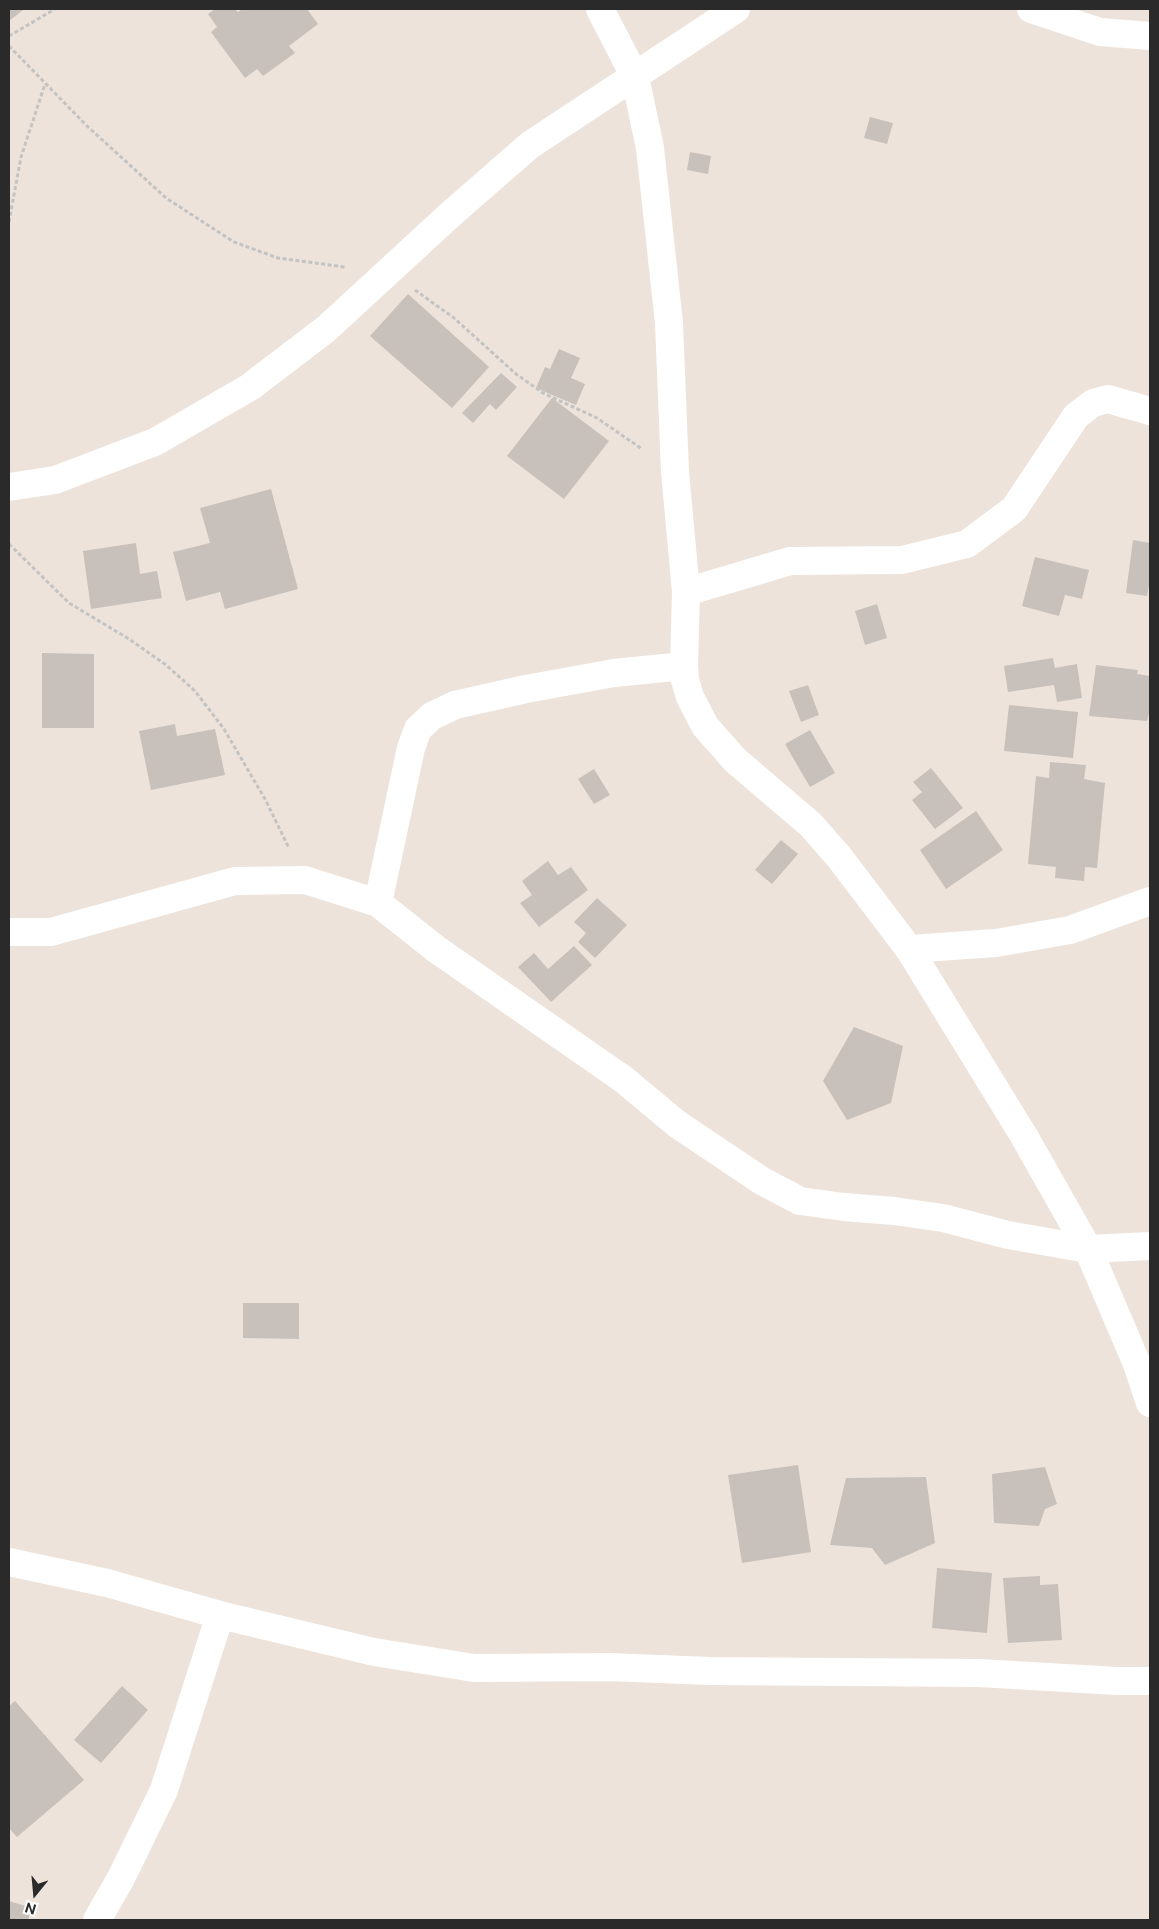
<!DOCTYPE html>
<html>
<head>
<meta charset="utf-8">
<style>
  body { margin:0 }
  #map { position:relative; width:1159px; height:1929px; overflow:hidden; background:#ede3da; font-family:"Public Sans",sans-serif }
  canvas { display:block }
  .frame { position:absolute; inset:0; border:10px solid #2a2a2a; pointer-events:none }
  .north { position:absolute; left:10px; top:1869px; width:50px; height:50px; -webkit-text-stroke:4px #fff; paint-order:stroke; rotate:197deg; font-size:14px; font-weight:700; line-height:20px; text-align:center; color:#2a2a2a }
  .north::after { content:''; display:block; margin:auto; width:18px; height:22px; background:#2a2a2a; clip-path:polygon(50% 0,100% 100%,50% 72%,0 100%) }
</style>
</head>
<body>
<div id="map">
<canvas width="1159" height="1929"></canvas>
<div class="frame"></div>
<div class="north">N</div>
</div>
<script>
const g = document.querySelector('canvas').getContext('2d');
g.lineJoin = 'round';
function fillPath(path, color) { g.fillStyle = color; g.fill(path, 'evenodd'); }
const poly = rows => new Path2D(rows.map(r => 'M' + r).join(''));
function stroke(path, color, width, dash) { g.strokeStyle = color; g.lineWidth = width; g.lineCap = dash ? 'butt' : 'round'; g.setLineDash(dash || []); g.stroke(path); }
const building = poly([
  [9,9,22,9,23,10,9,21],
  [215,9,235,9,238,12,242,9,307,9,318,24,289,46,295,53,263,76,257,69,245,78,211,32,217,27,208,14],
  [870,117,893,123,887,144,864,138],
  [690,152,711,156,708,174,687,170],
  [408,294,489,367,452,408,370,336],
  [559,349,580,358,571,378,585,384,576,405,536,388,545,367,550,369],
  [501,373,517,387,496,410,490,404,473,423,462,413],
  [552,398,609,441,564,499,507,456],
  [271,489,298,589,225,609,220,592,186,601,173,552,210,543,200,508],
  [1133,540,1150,543,1150,585,1149,585,1147,596,1126,593],
  [136,543,140,574,157,571,162,598,91,609,83,551],
  [1035,557,1089,570,1082,599,1065,595,1059,616,1022,606],
  [877,604,887,638,865,645,855,611],
  [42,653,94,654,94,728,42,728],
  [1053,658,1055,668,1077,664,1082,698,1057,702,1054,685,1008,692,1004,666],
  [1096,665,1138,670,1137,674,1150,676,1150,709,1147,721,1089,716],
  [808,685,819,715,801,722,789,691],
  [1009,705,1078,712,1073,758,1004,751],
  [175,724,177,736,215,729,225,775,151,790,139,731],
  [810,730,835,773,810,787,785,744],
  [1050,762,1086,765,1084,779,1105,783,1097,868,1085,867,1084,881,1055,878,1056,867,1028,864,1036,776,1049,778],
  [931,768,963,808,935,829,912,800,922,792,913,782],
  [594,769,610,795,594,804,578,779],
  [976,811,1003,850,946,889,920,850],
  [781,840,798,854,772,884,755,870],
  [548,861,558,875,571,867,588,890,539,927,520,903,532,895,522,881],
  [597,898,627,925,595,958,578,942,586,933,574,922],
  [574,946,592,965,551,1002,518,967,534,953,548,969],
  [854,1027,903,1046,891,1103,847,1120,823,1081],
  [243,1303,299,1303,299,1339,243,1338],
  [798,1465,811,1552,742,1563,728,1475],
  [1045,1467,1057,1504,1045,1509,1039,1526,994,1523,992,1474],
  [926,1477,935,1543,885,1565,872,1548,830,1545,846,1478],
  [937,1568,992,1573,987,1633,932,1628],
  [1040,1576,1040,1585,1058,1584,1062,1640,1008,1643,1003,1578],
  [122,1686,148,1710,101,1763,74,1740],
  [15,1701,84,1780,17,1837,9,1828,9,1706],
  [9,1901,32,1908,28,1920,9,1920]
]);
const path = poly([
  [9,36,55,9],
  [9,46,87,126,166,198,234,242,278,258,345,267],
  [9,222,21,157,45,84],
  [415,290,454,318,516,374,543,393,597,418,642,449],
  [9,544,69,603,129,639,166,665,195,691,224,729,265,799,289,848]
]);
const minor = poly([
  [1031,9,1100,32,1150,36],
  [9,487,55,480,155,442,250,387,326,329,452,213,530,145,736,9],
  [686,592,790,561,902,560,967,544,1014,509,1076,416,1093,403,1108,399,1150,411],
  [378,903,411,748,418,729,432,716,455,705,526,689,614,673,684,666],
  [9,932,51,932,235,881,305,880,378,903,436,949,623,1079,677,1124,762,1181,800,1201,844,1207,894,1211,943,1218,1008,1235,1088,1249,1150,1246],
  [909,949,996,943,1070,930,1150,901],
  [9,1562,107,1583,220,1615,374,1652,474,1668,609,1667,710,1671,979,1673,1117,1681,1150,1681],
  [97,1920,121,1878,164,1790,220,1615]
]);
const tertiary = poly([
  [600,9,635,77,650,148,669,323,675,472,686,592,684,666,685,680,690,697,705,726,735,760,811,825,839,857,909,949,1024,1136,1088,1249,1137,1364,1150,1403]
]);
fillPath(building, '#c8c0ba');
stroke(path, '#c3c3c3', 3, [4, 2.5]);
stroke(minor, '#fff', 28);
stroke(tertiary, '#fff', 28);
</script>
</body>
</html>
